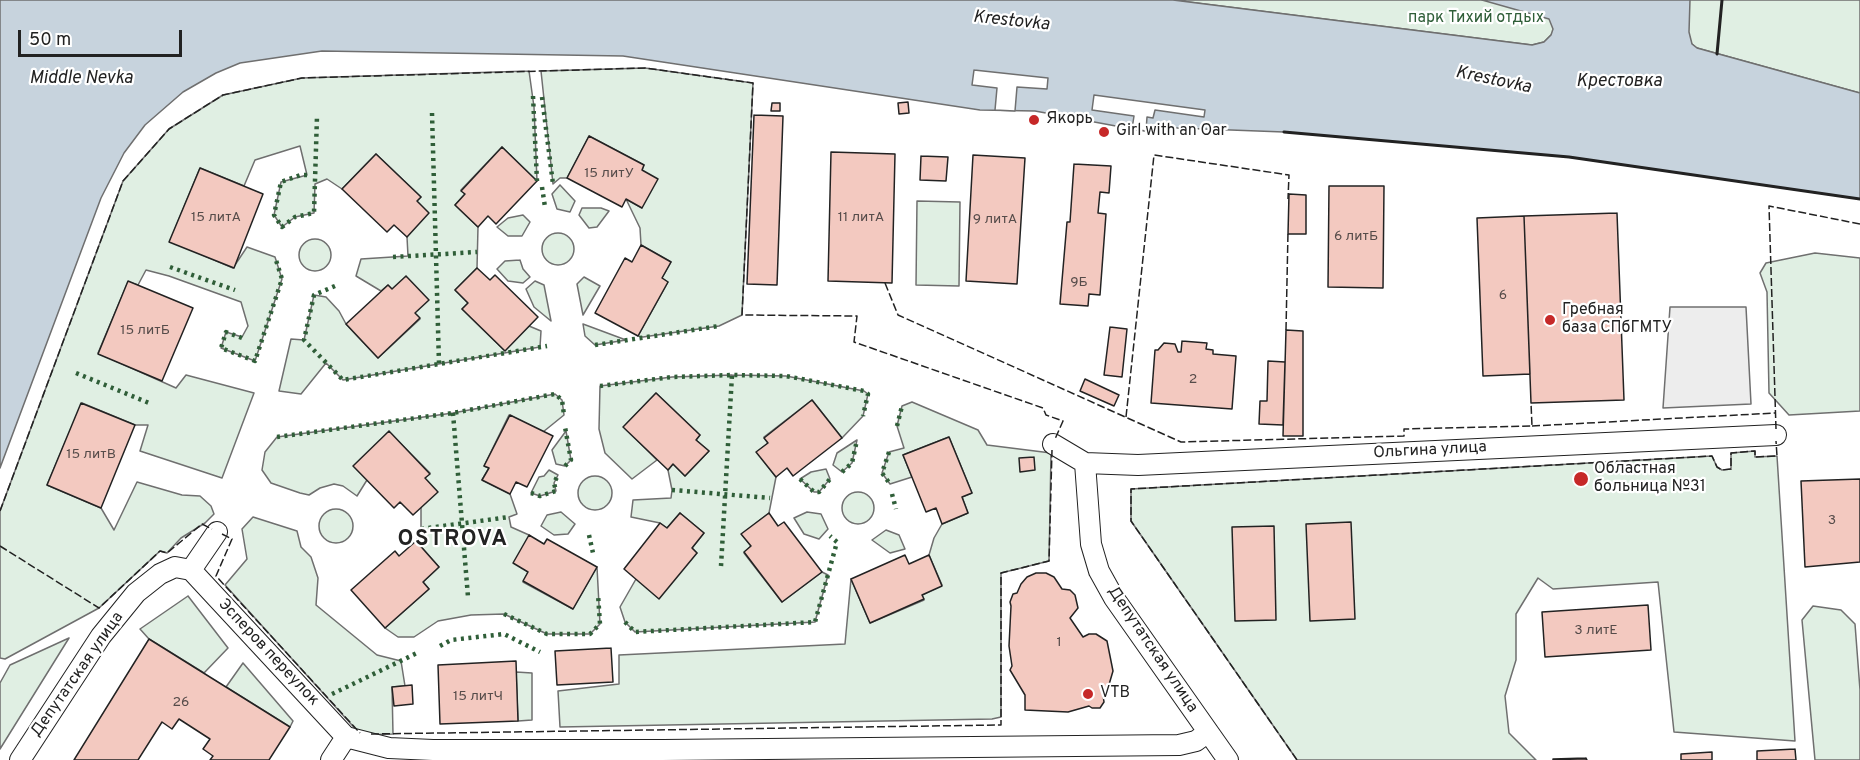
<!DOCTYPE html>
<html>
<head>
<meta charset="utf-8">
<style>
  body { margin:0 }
  #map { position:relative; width:1860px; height:760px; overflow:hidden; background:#fff; font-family:Overpass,sans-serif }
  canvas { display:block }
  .scale { position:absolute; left:18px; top:30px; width:164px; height:27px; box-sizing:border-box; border:3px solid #222; border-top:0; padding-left:8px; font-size:18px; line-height:21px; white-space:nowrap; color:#222; -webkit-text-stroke:4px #fff; paint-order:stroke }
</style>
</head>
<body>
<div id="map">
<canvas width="1860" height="760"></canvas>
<div class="scale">50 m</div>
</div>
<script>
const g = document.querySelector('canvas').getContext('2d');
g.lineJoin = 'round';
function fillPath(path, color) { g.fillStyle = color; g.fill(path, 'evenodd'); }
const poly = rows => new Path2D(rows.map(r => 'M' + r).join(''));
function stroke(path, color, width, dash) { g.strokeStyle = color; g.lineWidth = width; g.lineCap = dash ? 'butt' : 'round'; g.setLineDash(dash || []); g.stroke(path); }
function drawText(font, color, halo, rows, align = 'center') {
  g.font = font + ' Overpass,sans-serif'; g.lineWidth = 4.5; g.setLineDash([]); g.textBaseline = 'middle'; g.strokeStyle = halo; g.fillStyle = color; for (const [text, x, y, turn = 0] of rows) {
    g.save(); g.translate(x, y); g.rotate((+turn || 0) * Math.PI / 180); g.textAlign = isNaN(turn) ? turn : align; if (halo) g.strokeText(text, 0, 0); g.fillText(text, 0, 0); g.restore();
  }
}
const green = poly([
  [1173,0,1860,0,1860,93,1697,48,1692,44,1551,35,1544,42,1532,45,1173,0],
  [645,68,753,83,742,315,719,326,643,337,638,336,668,282,662,278,671,262,641,245,640,228,626,199,642,208,642,170,644,165,589,136,567,178,560,178,553,184,541,71,645,68],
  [529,71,534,107,537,181,502,147,461,190,465,194,455,205,478,227,477,268,455,290,468,303,462,309,504,350,529,326,541,331,540,347,343,380,326,363,301,394,279,391,291,339,304,340,314,295,326,297,339,311,346,324,378,358,420,319,388,285,381,291,356,276,361,259,408,256,407,237,417,201,421,197,376,154,342,189,327,179,315,184,314,213,295,217,282,227,274,215,281,182,307,175,300,146,255,160,244,186,200,168,170,241,233,268,247,247,275,257,282,279,255,361,221,348,226,332,242,337,248,326,241,302,169,276,146,270,138,285,128,282,98,353,176,388,186,375,254,393,222,478,140,451,148,425,135,425,82,403,47,485,101,508,114,530,137,482,182,495,200,496,211,506,214,514,205,523,181,538,167,553,160,551,99,608,5,659,0,658,0,511,123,181,169,129,223,95,302,78,529,71],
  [560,185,575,201,570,212,557,209,552,194,560,185],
  [917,201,960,202,959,286,916,285,917,201],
  [582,208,601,208,609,211,597,227,589,228,579,215,582,208],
  [523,215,530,222,522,236,508,236,497,227,508,218,523,215],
  '542 249a16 16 0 1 1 32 0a16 16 0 1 1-32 0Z',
  '299 255a16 16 0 1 1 32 0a16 16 0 1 1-32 0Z',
  [1815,253,1860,258,1860,411,1789,415,1769,393,1767,292,1760,273,1766,263,1815,253],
  [520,260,523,269,530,277,523,283,508,281,497,269,505,261,520,260],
  [584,277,600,286,583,315,577,284,584,277],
  [535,281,544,285,551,321,534,307,526,289,535,281],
  [583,324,626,340,595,345,585,336,583,324],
  [732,375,786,376,864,391,868,394,863,416,842,438,812,400,764,437,768,443,757,452,776,477,769,513,742,534,751,546,744,553,782,602,822,572,828,575,815,622,635,632,625,622,620,607,636,579,697,553,692,548,704,533,680,513,667,528,660,523,631,517,633,500,671,498,672,490,668,470,673,464,685,476,709,451,696,440,700,435,656,393,624,427,657,460,632,479,605,453,599,429,600,386,672,377,732,375],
  [555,394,562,400,564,415,543,432,509,415,484,466,489,468,482,480,510,494,517,514,509,517,511,527,529,535,528,572,523,582,573,609,597,567,600,624,590,634,547,634,504,614,471,615,438,621,414,637,398,637,385,628,429,589,423,582,439,567,416,541,421,529,421,508,425,478,430,473,389,432,367,480,357,496,343,486,334,484,320,488,309,495,300,493,271,483,262,470,265,452,277,437,453,413,555,394],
  [912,402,978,430,987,445,1051,453,1049,561,1001,573,1001,717,992,719,560,727,558,691,619,684,619,655,845,644,851,579,870,623,924,600,922,595,942,585,929,555,934,538,942,524,968,513,962,497,972,493,949,437,903,455,912,477,890,484,882,473,889,452,904,448,897,426,902,406,912,402],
  [566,431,571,460,565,466,556,464,552,450,566,431],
  [857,440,852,463,842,472,833,465,837,453,857,440],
  [1755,451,1755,457,1777,456,1795,741,1674,732,1658,582,1553,589,1538,578,1516,614,1516,660,1505,696,1509,733,1536,760,1297,760,1131,521,1131,489,1712,456,1717,467,1722,470,1731,469,1731,453,1755,451],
  [826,469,830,479,819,492,814,492,800,479,811,472,826,469],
  [549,470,558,475,554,483,556,491,540,496,531,493,539,477,544,476,549,470],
  '578 493a17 17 0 1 1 34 0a17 17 0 1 1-34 0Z',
  '842 508a16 16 0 1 1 32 0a16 16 0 1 1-32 0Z',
  '319 526a17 17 0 1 1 34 0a17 17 0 1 1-34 0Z',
  [561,512,575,524,568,534,554,535,541,526,547,515,561,512],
  [807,512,821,514,828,529,819,539,804,534,794,518,807,512],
  [253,517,297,531,301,547,311,557,318,578,316,605,377,655,401,661,405,686,392,687,393,734,361,735,225,585,247,559,242,529,253,517],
  [886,530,899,535,905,549,890,553,872,540,886,530],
  [188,596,228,648,204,673,149,639,140,629,188,596],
  [1813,606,1841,610,1855,624,1860,690,1860,760,1815,760,1802,620,1813,606],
  [69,638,0,749,0,683,10,665,69,638],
  [243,663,293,721,290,727,226,687,243,663],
  [516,672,532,673,532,720,518,721,516,672]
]);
const parking = poly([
  [1670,307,1746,307,1751,404,1663,408,1670,307]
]);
const water = poly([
  [0,0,1173,0,1532,45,1544,42,1551,35,1553,29,1549,19,1482,0,1690,0,1689,32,1692,44,1697,48,1860,93,1860,199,1569,157,1284,132,1151,127,1146,131,1132,129,1035,111,980,110,623,56,322,51,240,63,216,73,183,92,145,125,124,153,101,198,0,468,0,0]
]);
const pier = poly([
  [974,70,1048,78,1047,89,1017,87,1015,111,995,110,997,88,972,85,974,70],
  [1094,95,1205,110,1204,117,1155,110,1153,118,1147,117,1146,131,1132,129,1134,116,1092,110,1094,95]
]);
const building = poly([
  [908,102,909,113,899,114,898,103,908,102],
  [772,103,780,103,780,111,771,111,772,103],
  [754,115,783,116,777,285,747,284,754,115],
  [589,136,644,165,642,170,658,179,642,208,626,199,622,207,567,178,589,136],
  [502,147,537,181,496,224,488,216,478,227,455,205,465,194,461,191,502,147],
  [831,152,895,154,892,283,828,281,831,152],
  [376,154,421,197,417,201,429,213,407,237,394,225,387,232,342,189,376,154],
  [973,155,1025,158,1017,284,966,281,973,155],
  [921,156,948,157,946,181,920,180,921,156],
  [1074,164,1111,166,1109,193,1100,192,1098,213,1106,214,1100,295,1089,294,1088,306,1060,304,1067,222,1070,222,1074,164],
  [200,168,263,194,234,268,169,242,200,168],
  [1329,186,1384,186,1383,288,1328,287,1329,186],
  [1289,194,1306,195,1306,234,1288,234,1289,194],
  [1617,213,1624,400,1531,403,1524,216,1617,213],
  [1524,216,1530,374,1483,376,1477,218,1524,216],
  [641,245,671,262,662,278,668,282,638,336,595,313,625,258,632,262,641,245],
  [477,268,490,280,495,275,538,317,505,351,462,309,468,303,455,290,477,268],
  [406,276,429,300,415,313,420,318,378,358,346,324,388,285,392,289,406,276],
  [128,281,193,308,162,381,98,354,128,281],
  [1110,327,1127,329,1122,377,1104,375,1110,327],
  [1286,330,1303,331,1303,436,1283,436,1286,330],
  [1182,341,1207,343,1206,349,1213,350,1213,354,1236,356,1232,409,1151,403,1155,350,1158,350,1164,343,1175,344,1178,352,1181,352,1182,341],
  [1268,361,1285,362,1283,425,1259,424,1260,401,1267,401,1268,361],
  [1085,379,1119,395,1114,406,1080,391,1085,379],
  [656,393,700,435,696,440,709,451,685,476,673,464,668,470,623,427,656,393],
  [812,400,842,438,793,476,787,468,776,477,756,452,768,443,764,438,812,400],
  [81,403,135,425,101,508,47,485,81,403],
  [510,415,553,436,527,487,516,482,510,494,482,480,489,468,484,466,510,415],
  [389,431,430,474,425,478,438,492,413,515,400,502,394,508,353,466,389,431],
  [949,437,972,493,962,497,968,513,942,524,936,508,926,512,903,455,949,437],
  [1034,457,1035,470,1020,472,1019,458,1034,457],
  [1860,479,1860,562,1805,567,1801,481,1860,479],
  [680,513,704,533,692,548,697,553,659,599,624,569,660,523,667,528,680,513],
  [769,513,778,526,784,522,822,572,782,602,744,552,751,546,741,534,769,513],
  [1351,522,1355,619,1310,621,1306,524,1351,522],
  [1274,526,1276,620,1235,621,1232,527,1274,526],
  [529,535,544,544,547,539,597,567,573,609,523,581,528,572,513,563,529,535],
  [416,541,439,567,423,582,429,589,385,628,351,590,395,551,399,556,416,541],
  [905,555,909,564,929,555,942,586,922,595,924,599,870,623,851,579,905,555],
  [1036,573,1046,573,1054,577,1062,589,1070,590,1075,595,1078,608,1070,618,1083,637,1089,634,1096,634,1107,641,1113,671,1108,688,1103,695,1104,702,1100,708,1092,708,1089,706,1068,712,1025,710,1025,695,1010,670,1012,666,1009,646,1011,606,1010,602,1013,594,1017,593,1021,584,1027,577,1036,573],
  [1648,605,1651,650,1545,657,1542,612,1648,605],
  [149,639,290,727,269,760,210,760,213,756,203,749,210,739,179,719,172,729,162,722,138,760,74,760,149,639],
  [611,648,613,682,557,685,555,651,611,648],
  [516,661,518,721,440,724,438,665,516,661],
  [412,685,413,704,394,706,392,687,412,685],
  [1795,749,1796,760,1757,760,1757,751,1795,749],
  [1712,752,1712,760,1681,760,1681,754,1712,752],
  [1586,758,1587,760,1553,760,1553,759,1586,758]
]);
const street = poly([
  [1053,444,1085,463,1138,465,1776,435],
  [1085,463,1091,544,1099,571,1114,598,1228,760],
  [191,570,346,737],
  [191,570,217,532],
  [20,760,101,636,136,593,160,574,175,567,191,570],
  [331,760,346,737,389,748,433,750,663,750,1179,745,1196,741,1208,732]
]);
const hedge = poly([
  [533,96,537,181],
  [542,97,553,184],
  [432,113,439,364],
  [307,175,301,175,281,182,274,215,282,227,295,217,314,213,317,116],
  [542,187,545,207],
  [393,257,477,252],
  [170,267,235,290],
  [335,286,314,295,304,340,343,380,547,346],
  [242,338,226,332,221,348,255,361,282,279,275,257],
  [595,345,719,326],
  [76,373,149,403],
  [600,386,672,377,732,375,786,376,864,391,868,394,863,416],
  [453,413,468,597],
  [897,426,902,406],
  [277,437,453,413,555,394,562,400,564,415],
  [889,452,882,473,890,484],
  [565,466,571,460,565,427],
  [842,472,852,463,857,440],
  [800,479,814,492,819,492,830,479],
  [672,490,770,498],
  [531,493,540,496,556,491,554,483,558,475],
  [892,494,896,509],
  [421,529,509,517],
  [589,535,593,553],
  [721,566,732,375],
  [504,614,547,634,590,634,600,624,598,594],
  [625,622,635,632,815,622,837,542,830,536],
  [440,646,451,640,504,634,540,652],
  [332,694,417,653]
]);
const fence = poly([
  [885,283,898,315,1181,442,1404,436,1404,429,1532,426,1531,403],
  [1286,330,1288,232],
  [1126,417,1154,155,1289,175,1288,199],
  [1532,426,1775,413],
  [1776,429,1769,206,1860,224],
  [0,511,123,181,169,129,223,95,302,78,645,68,753,83,742,315,857,316,854,342,1043,408,1046,415,1063,421,1055,439],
  [222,534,232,539,216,576,360,733],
  [0,546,99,608,160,551,167,553,202,524,212,529],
  [371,734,1001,725,1001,573,1049,561,1052,450],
  [1297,760,1131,521,1131,489,1712,456,1717,467,1722,470,1731,469,1731,453,1755,451,1755,457,1777,456,1776,441]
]);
const wall = poly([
  [1717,54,1722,0],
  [1284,132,1569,157,1860,199]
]);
const markers = [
  [1034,120,6,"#c62828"],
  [1104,132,6,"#c62828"],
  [1550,320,6,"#c62828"],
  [1581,479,8,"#c62828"],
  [1088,694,6,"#c62828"]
];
const numberNames = [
  ["15 литУ",609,174],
  ["15 литА",216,218],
  ["11 литА",861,218],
  ["9 литА",995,220],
  ["6 литБ",1356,237],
  ["9Б",1079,283],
  ["6",1503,296],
  ["15 литБ",145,331],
  ["2",1193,380],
  ["15 литВ",91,455],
  ["3",1832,521],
  ["3 литЕ",1596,631],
  ["1",1059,643],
  ["15 литЧ",478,697],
  ["26",181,703]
];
const parkNames = [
  ["парк Тихий отдых",1476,19]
];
const poiNames = [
  ["Якорь",1046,120],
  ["Girl with an Oar",1116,132],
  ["Гребная",1562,311],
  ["база СПбГМТУ",1562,329],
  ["Областная",1594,470],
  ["больница №31",1594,488],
  ["VTB",1100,694]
];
const streetNames = [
  ["Ольгина улица",1430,451,-3],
  ["Депутатская улица",1152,650,56],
  ["Эсперов переулок",268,653,47],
  ["Депутатская улица",78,675,-55]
];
const waterNames = [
  ["Krestovka",1011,22,6],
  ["Middle Nevka",81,79],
  ["Krestovka",1493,81,12],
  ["Крестовка",1619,82]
];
const districtNames = [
  ["OSTROVA",453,541]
];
fillPath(green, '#e0efe3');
stroke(green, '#6f6f6f', 1.5);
fillPath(parking, '#ededed');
stroke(parking, '#6f6f6f', 1.5);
fillPath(water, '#c7d3dd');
stroke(water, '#6f6f6f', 1.5);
fillPath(pier, '#fff');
stroke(pier, '#6f6f6f', 1.5);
fillPath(building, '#f3c9c0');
stroke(building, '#222', 1.5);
stroke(street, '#222', 22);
stroke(street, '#fff', 20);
stroke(hedge, '#2f5e38', 4.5, [3, 4.5]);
stroke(fence, '#222', 1.5, [8, 3]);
stroke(wall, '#222', 3);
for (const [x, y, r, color] of markers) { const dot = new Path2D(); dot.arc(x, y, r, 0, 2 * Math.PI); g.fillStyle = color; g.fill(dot); stroke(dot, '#fff', 2); }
drawText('14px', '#564c4a', null, numberNames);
drawText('16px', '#2f5e38', '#fff', parkNames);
drawText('16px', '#222', '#fff', poiNames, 'left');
drawText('16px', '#222', '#fff', streetNames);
drawText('italic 18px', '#222', '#fff', waterNames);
g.letterSpacing = '1.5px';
drawText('bold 22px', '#222', '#fff', districtNames);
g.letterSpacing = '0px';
</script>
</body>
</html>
